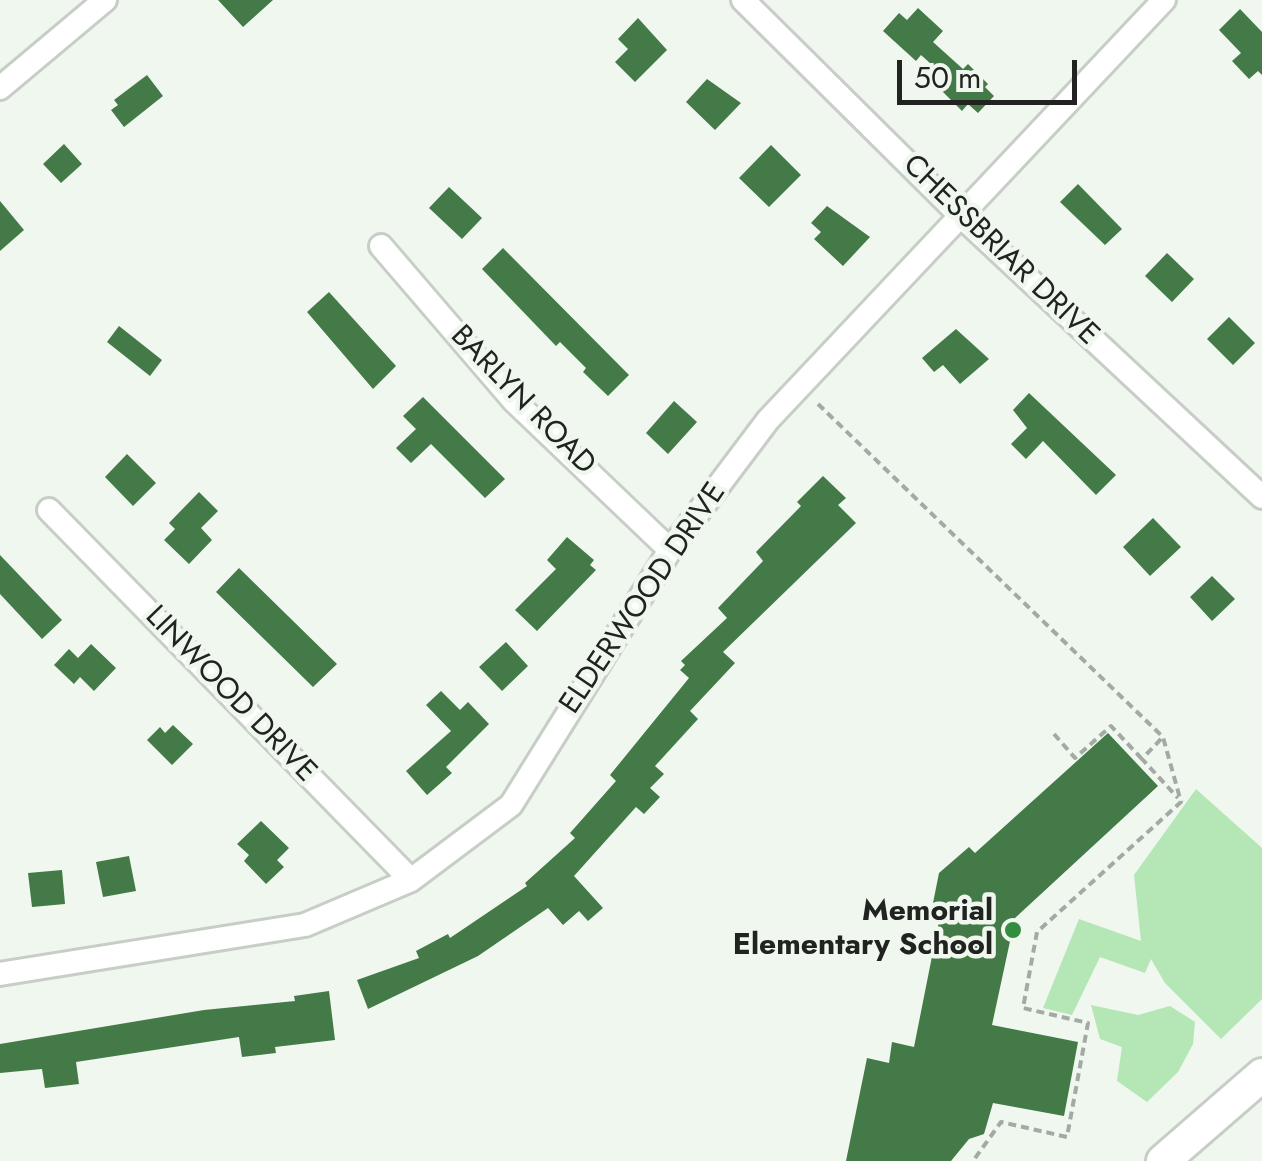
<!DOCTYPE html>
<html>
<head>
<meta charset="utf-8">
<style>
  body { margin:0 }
  #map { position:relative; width:1262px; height:1161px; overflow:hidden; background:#eff7ef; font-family:Jost,sans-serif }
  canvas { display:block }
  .scale { position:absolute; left:897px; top:60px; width:180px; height:45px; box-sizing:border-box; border:5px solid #202320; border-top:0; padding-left:12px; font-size:30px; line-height:35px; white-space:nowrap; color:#202320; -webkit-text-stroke:8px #eff7ef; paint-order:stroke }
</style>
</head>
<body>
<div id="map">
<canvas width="1262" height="1161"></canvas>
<div class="scale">50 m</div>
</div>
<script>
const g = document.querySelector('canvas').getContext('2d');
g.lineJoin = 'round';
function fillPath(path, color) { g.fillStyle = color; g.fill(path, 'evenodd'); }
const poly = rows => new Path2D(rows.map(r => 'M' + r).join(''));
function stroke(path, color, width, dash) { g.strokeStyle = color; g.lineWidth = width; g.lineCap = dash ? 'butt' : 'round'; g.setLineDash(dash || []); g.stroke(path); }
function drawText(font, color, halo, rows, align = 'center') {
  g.font = font + ' Jost,sans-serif'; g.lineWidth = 9; g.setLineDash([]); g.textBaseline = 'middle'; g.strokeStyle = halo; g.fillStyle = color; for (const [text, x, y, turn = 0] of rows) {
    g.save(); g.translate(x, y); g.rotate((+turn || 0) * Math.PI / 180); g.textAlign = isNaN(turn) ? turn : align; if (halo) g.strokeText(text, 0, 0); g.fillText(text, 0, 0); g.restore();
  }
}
const green = poly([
  [1196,789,1262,848,1262,999,1221,1039,1165,983,1151,959,1145,973,1100,957,1072,1015,1043,1008,1079,919,1141,941,1134,875],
  [1091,1005,1138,1015,1170,1006,1195,1022,1193,1044,1178,1072,1147,1102,1117,1081,1122,1047,1100,1039]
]);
const building = poly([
  [218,0,273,0,243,27],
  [918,8,943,31,933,42,963,69,968,64,988,84,985,87,994,96,978,113,968,104,962,111,942,91,951,82,921,55,916,61,883,31,899,13,907,20],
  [1240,9,1262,32,1262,75,1258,71,1249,79,1232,61,1241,53,1219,30],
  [638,18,667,50,635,82,615,62,628,49,618,39],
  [147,75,163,96,124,127,111,110,118,105,114,100],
  [707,79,741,103,715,130,686,102],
  [64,144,82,164,61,183,43,164],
  [771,145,801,175,769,207,739,178],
  [1078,184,1122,229,1105,245,1060,202],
  [449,187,482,218,462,239,429,208],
  [0,201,24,230,0,251],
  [827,206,870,237,843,266,814,239,821,232,811,223],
  [503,248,629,375,608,396,583,372,586,368,560,342,556,346,482,269],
  [1167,253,1194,279,1172,302,1145,276],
  [329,292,396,366,373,389,307,312],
  [1229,317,1255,343,1233,365,1207,339],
  [119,326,162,360,150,376,107,342],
  [956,329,989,359,960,384,943,365,934,372,922,358],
  [1029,393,1116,475,1096,495,1043,441,1026,459,1011,444,1027,428,1013,410],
  [423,397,505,479,485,498,431,444,411,463,396,448,416,429,403,416],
  [674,401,697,422,668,454,646,433],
  [127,454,156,483,133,506,105,477],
  [823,476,846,498,838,505,856,523,723,652,735,663,690,711,698,719,655,766,664,774,650,788,660,797,644,814,636,807,574,876,603,908,588,921,579,911,563,925,548,908,478,956,368,1009,357,980,419,958,416,951,448,934,450,938,527,886,525,883,575,838,570,833,616,781,610,775,689,678,680,670,685,665,681,661,727,618,718,608,763,561,756,552,801,506,797,502],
  [199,492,218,511,201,528,212,540,189,564,164,540,175,529,169,523],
  [1153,518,1181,547,1150,576,1123,547],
  [567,537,594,560,590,565,596,570,537,631,515,610,556,569,547,560],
  [0,555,62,620,42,639,0,594],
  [239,568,337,664,313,687,216,592],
  [1212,576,1235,599,1212,621,1190,597],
  [506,642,528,666,502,691,479,667],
  [91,644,116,668,94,691,80,677,74,684,54,665,69,649,78,658],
  [441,691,460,710,468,702,489,724,446,767,452,773,427,795,406,771,451,731,426,705],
  [173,725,193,744,172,765,147,740,160,727,165,733],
  [1108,733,1158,786,1015,918,992,1025,1078,1042,1064,1116,993,1103,984,1134,969,1139,951,1161,846,1161,867,1058,889,1063,892,1042,914,1047,942,906,933,903,939,873,969,847,975,853],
  [261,821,289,848,277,860,284,867,266,884,244,861,249,855,237,844],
  [129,856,136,891,103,897,96,862],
  [62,870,65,904,32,907,28,873],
  [329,991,335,1040,275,1047,276,1053,242,1057,239,1037,76,1062,79,1084,45,1088,42,1069,0,1073,0,1044,204,1010,295,1001,294,996]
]);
const path = poly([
  [818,404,1163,737,1181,802,1037,932,1023,1008,1088,1023,1067,1137,1001,1122,973,1161],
  [1054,734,1075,758,1111,726,1142,759],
  [1161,739,1142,759,1178,798]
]);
const street = poly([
  [743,0,962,217,1262,497],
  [0,88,105,0],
  [381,246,514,401,670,550],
  [49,510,411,880],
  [0,974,305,925,411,880,511,805,670,550,768,420,1164,0]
]);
const secondary = poly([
  [1163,1161,1262,1075]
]);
const markers = [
  [1013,930,10,"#328d3e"]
];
const streetNames = [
  ["CHESSBRIAR DRIVE",1000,251,44],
  ["BARLYN ROAD",522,401,46],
  ["ELDERWOOD DRIVE",644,599,-56],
  ["LINWOOD DRIVE",230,695,46]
];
const poiNames = [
  ["Memorial",993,913],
  ["Elementary School",993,947]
];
fillPath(green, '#b4e6b6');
fillPath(building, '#437a47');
stroke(street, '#c6cec6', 28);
stroke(secondary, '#c6cec6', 38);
stroke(path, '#a3a9a3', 4, [8, 5]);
stroke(street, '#fff', 22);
stroke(secondary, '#fff', 32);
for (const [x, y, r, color] of markers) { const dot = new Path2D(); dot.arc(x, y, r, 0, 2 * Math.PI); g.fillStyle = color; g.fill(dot); stroke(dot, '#eff7ef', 4); }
drawText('30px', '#202320', '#eff7ef', streetNames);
drawText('bold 30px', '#202320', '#eff7ef', poiNames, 'right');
</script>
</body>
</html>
